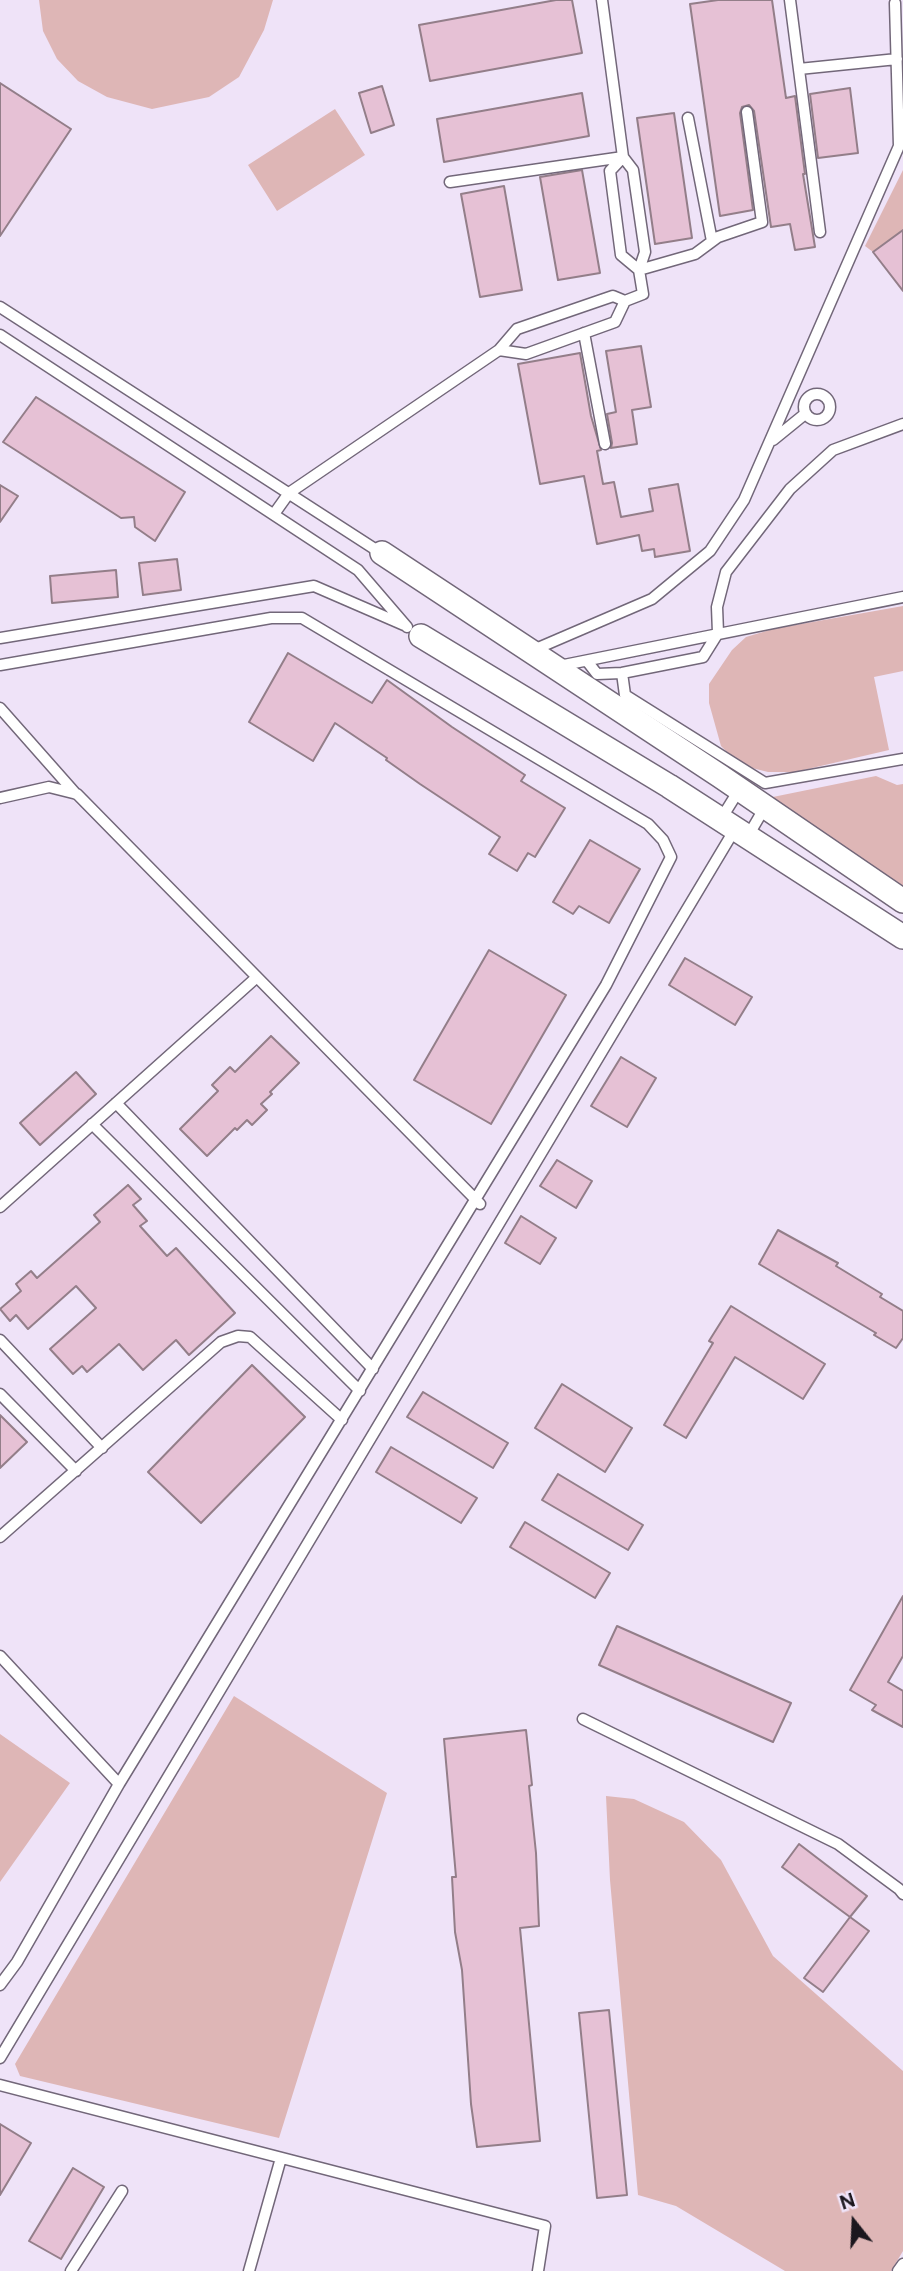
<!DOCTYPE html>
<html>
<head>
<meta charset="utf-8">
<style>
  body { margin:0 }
  #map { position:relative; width:903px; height:2271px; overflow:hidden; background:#efe3f8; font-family:Figtree,sans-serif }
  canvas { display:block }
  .north { position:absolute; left:819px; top:2187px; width:70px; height:70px; -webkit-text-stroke:5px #efe3f8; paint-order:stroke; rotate:342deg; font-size:19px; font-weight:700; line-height:28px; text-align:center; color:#1b171e }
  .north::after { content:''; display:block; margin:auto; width:24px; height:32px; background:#1b171e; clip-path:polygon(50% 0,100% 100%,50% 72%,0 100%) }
</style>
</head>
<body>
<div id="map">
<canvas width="903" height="2271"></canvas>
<div class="north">N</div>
</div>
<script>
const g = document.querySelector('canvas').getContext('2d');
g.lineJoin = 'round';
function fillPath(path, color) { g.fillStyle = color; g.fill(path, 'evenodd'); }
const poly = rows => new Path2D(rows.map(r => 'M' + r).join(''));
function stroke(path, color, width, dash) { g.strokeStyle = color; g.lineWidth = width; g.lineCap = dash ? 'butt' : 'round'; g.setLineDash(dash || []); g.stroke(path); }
const green = poly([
  [39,0,273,0,264,30,239,77,209,97,152,109,107,97,78,81,57,59,43,31],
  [335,109,365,155,277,211,248,165],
  [903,170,903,240,898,234,873,252,865,246],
  [903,606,903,671,874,677,889,750,795,772,768,772,752,768,736,761,721,746,709,703,709,684,732,650,746,637,773,629],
  [876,776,897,785,903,784,903,892,763,799],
  [234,1696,387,1793,279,2138,20,2076,15,2064],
  [0,1734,70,1783,0,1882],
  [606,1796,634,1799,684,1822,721,1860,773,1956,903,2071,903,2251,891,2271,785,2271,676,2206,638,2195,610,1880]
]);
const building = poly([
  [556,0,572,0,582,53,430,81,419,25,556,0],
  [718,0,772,0,786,98,795,96,805,174,803,174,815,247,795,250,790,224,771,227,754,111,749,105,742,107,740,113,753,210,720,216,690,4,718,0],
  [0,83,71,129,0,236,0,83],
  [382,86,394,125,371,133,359,93,382,86],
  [850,88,858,153,818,158,810,94,850,88],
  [582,93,589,136,444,162,437,119,582,93],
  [674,113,692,238,655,244,637,118,674,113],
  [582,170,600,273,558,280,540,177,582,170],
  [504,186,522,290,480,297,461,194,504,186],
  [903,230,903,291,873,252,903,230],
  [641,346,651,407,632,410,637,444,611,448,612,443,607,414,616,412,606,351,641,346],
  [580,353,591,416,601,450,597,451,603,484,614,482,621,517,653,511,649,489,678,484,690,551,655,557,654,549,642,551,639,535,597,544,584,476,540,484,518,364,580,353],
  [36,397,185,492,155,541,135,527,134,517,121,518,3,442,36,397],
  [0,485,18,496,0,522,0,485],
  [177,559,181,590,143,595,139,563,177,559],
  [116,570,118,597,52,603,50,576,116,570],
  [288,653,372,703,387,680,452,727,525,775,521,781,565,808,535,857,528,853,517,871,489,854,500,837,420,784,386,760,387,758,335,723,313,761,249,722,288,653],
  [590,840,640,869,609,923,579,906,573,914,553,902,590,840],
  [489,950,566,995,491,1124,414,1080,489,950],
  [685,958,752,997,735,1025,669,985,685,958],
  [271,1036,299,1063,270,1092,272,1094,261,1104,267,1110,252,1125,247,1120,237,1130,235,1128,207,1156,180,1129,218,1091,212,1085,230,1067,235,1072,271,1036],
  [621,1057,656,1078,627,1127,591,1106,621,1057],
  [76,1072,96,1094,40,1145,20,1123,76,1072],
  [557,1160,592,1181,576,1208,540,1186,557,1160],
  [128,1185,141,1199,133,1205,147,1221,140,1226,167,1256,176,1248,235,1313,189,1355,176,1340,143,1370,119,1344,87,1372,82,1366,73,1374,50,1349,96,1308,76,1286,28,1329,16,1315,10,1321,0,1309,21,1291,16,1284,31,1271,37,1278,100,1222,94,1215,128,1185],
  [521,1216,556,1238,540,1264,505,1243,521,1216],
  [778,1230,838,1263,836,1266,882,1294,880,1297,903,1311,903,1338,896,1348,874,1335,876,1333,759,1264,778,1230],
  [731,1306,825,1364,803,1399,735,1357,686,1438,664,1425,713,1343,709,1341,731,1306],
  [252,1365,305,1417,201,1523,148,1472,252,1365],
  [562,1384,632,1428,605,1472,535,1428,562,1384],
  [423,1392,508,1443,493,1468,407,1417,423,1392],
  [0,1415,27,1442,0,1468,0,1415],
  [391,1447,477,1498,461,1523,376,1472,391,1447],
  [558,1474,643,1525,628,1550,542,1500,558,1474],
  [525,1522,610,1573,595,1598,510,1547,525,1522],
  [903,1596,903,1656,888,1682,903,1691,903,1727,872,1710,876,1705,850,1690,903,1596],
  [617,1626,791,1703,773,1742,599,1665,617,1626],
  [526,1730,532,1785,529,1786,536,1853,539,1926,520,1928,540,2141,477,2147,471,2104,462,1970,455,1932,452,1877,456,1877,444,1739,526,1730],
  [799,1844,867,1896,850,1917,782,1867,799,1844],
  [850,1917,869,1931,823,1992,804,1978,850,1917],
  [609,2010,627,2195,597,2198,579,2013,609,2010],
  [0,2124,31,2143,0,2195,0,2124],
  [73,2168,104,2187,61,2259,29,2241,73,2168]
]);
const service = poly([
  [602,0,623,157,633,170,645,252,639,270,643,294,625,301,615,322,526,354,499,350,517,329,613,296,625,301],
  [790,0,820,232],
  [895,3,899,146],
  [799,69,897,59],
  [688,118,712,241],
  [623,157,610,171,621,255,639,270],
  [450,182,623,157],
  [639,270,695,254,718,237,762,222,747,112],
  [0,307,381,553],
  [584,333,605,444],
  [0,335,358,570,407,627],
  '804 407a13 13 0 1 1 26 0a13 13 0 1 1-26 0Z',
  [773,440,805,414],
  [274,514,289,493,499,350],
  [0,638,314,586,404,625],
  [531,651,652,599,710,551,744,500,899,146,903,143],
  [587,661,597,674,622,673,703,657,718,633,717,607,726,572,790,489,833,450,903,424],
  [0,665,271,618,302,618,648,824,663,840,671,857,606,985,119,1784,17,1962,0,1985],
  [559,666,903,597],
  [622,673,625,695,765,783,903,759],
  [0,708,76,794],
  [0,798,49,787,77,794,480,1204],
  [721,819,739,790],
  [748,836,765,807],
  [116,1103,373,1369],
  [92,1124,360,1391],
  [0,1207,257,977],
  [0,1340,102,1448],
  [0,1394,76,1471],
  [0,1537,221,1342,238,1336,250,1337,342,1420],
  [0,1656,119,1784],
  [583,1719,838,1844,899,1889,903,1894],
  [0,2058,735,829],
  [0,2085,545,2226,538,2271],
  [71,2271,122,2191],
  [249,2271,281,2158],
  [898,2271,903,2264]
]);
const tertiary = poly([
  [382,553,720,776,903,901],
  [421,636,669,786,903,937]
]);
fillPath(green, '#deb6b6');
fillPath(building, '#e6c1d5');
stroke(building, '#937e89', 2);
stroke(service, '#726779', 13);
stroke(tertiary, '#726779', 26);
stroke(service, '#fff', 10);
stroke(tertiary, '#fff', 23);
</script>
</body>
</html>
